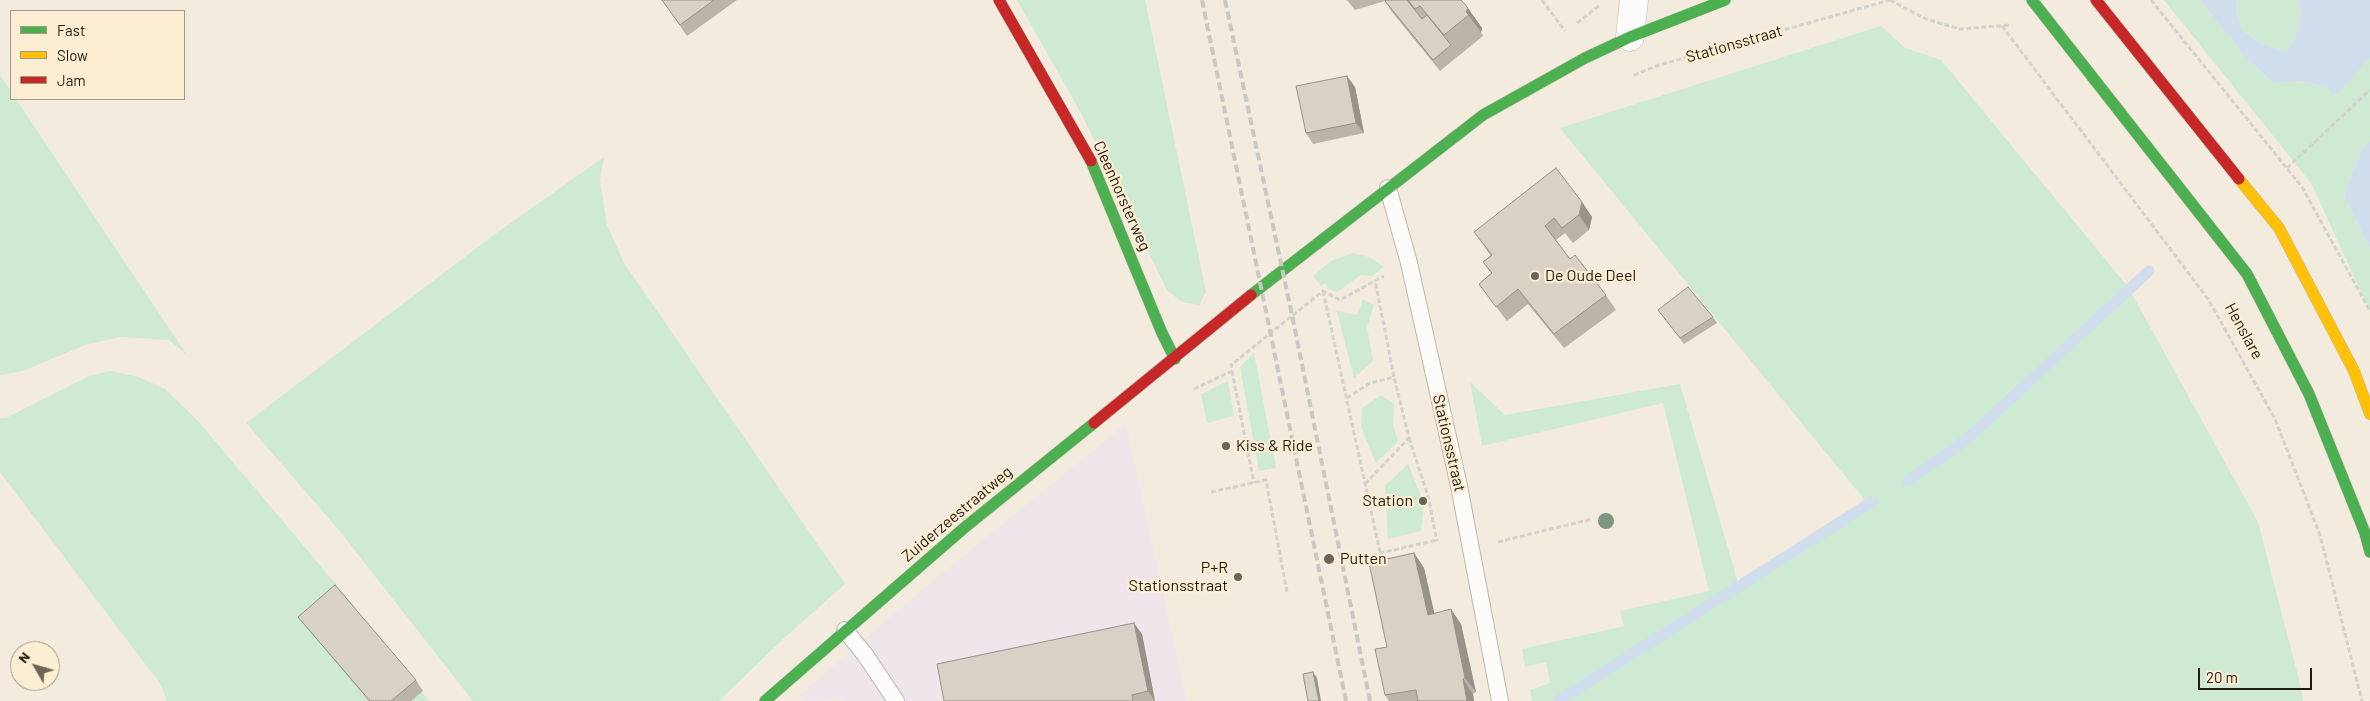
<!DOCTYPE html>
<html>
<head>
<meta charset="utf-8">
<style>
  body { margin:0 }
  #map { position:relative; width:2370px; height:701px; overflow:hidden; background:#f3ebdd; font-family:Barlow,sans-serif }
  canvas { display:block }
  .legend { position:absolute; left:10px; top:10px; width:175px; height:90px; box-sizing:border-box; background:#fdeed3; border:1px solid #a59a85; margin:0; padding:6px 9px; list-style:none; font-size:15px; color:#221b0f }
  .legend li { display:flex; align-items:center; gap:10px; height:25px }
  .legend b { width:25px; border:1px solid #a59a85 }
  .north { position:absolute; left:10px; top:641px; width:50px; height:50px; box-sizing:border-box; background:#fdeed3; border:1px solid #a59a85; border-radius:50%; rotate:308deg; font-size:14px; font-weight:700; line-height:20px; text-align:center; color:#221b0f }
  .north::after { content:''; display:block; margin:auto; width:18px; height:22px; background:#6b6457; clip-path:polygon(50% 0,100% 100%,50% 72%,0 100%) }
  .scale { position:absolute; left:2198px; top:668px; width:114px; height:22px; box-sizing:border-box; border:2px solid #221b0f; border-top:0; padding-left:6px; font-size:15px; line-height:18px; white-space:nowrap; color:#221b0f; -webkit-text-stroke:4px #fdeed3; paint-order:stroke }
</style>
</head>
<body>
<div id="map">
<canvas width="2370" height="701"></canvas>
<ul class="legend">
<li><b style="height:6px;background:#4caf50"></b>Fast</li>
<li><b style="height:6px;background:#ffc107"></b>Slow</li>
<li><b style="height:6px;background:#c62828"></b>Jam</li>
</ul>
<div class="north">N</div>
<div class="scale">20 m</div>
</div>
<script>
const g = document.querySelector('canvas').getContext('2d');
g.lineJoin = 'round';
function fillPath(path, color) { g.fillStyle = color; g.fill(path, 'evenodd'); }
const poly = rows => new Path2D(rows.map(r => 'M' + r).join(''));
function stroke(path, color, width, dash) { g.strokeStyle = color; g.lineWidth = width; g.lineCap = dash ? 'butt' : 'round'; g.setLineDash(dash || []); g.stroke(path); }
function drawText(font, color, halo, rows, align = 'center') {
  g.font = font + ' Barlow,sans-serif'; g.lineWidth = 4.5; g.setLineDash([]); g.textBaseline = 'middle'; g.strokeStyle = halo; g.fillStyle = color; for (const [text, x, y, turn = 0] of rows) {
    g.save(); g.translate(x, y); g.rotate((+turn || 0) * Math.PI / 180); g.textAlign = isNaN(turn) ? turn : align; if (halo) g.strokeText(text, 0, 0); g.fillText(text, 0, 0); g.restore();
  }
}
const industrial = poly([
  [1126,424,1187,701,846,701,841,699,808,701,799,696,923,589]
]);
const green = poly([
  [1017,0,1145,0,1206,292,1199,305,1182,302,1167,290,1081,113],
  [2164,0,2200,0,2245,57,2274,83,2299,81,2335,89,2370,49,2370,141,2362,149,2344,195,2370,249,2370,311,2311,183],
  [2237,0,2297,0,2301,14,2294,42,2286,52,2262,44,2242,30,2236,11],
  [1881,26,1905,48,1941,60,2128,287,2258,522,2299,680,2303,701,1567,701,1868,504,1560,128],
  [0,75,11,91,11,99,16,99,187,355,169,340,120,337,85,345,23,371,0,375],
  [604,157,600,180,607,225,624,263,845,584,784,638,719,701,473,701,338,529,246,423,495,234],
  [1353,253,1369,257,1384,267,1372,276,1361,275,1337,292,1329,289,1325,283,1321,286,1313,276,1331,261],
  [1363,299,1374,305,1367,327,1373,361,1354,378,1337,311,1357,315],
  [1254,353,1276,468,1259,471,1240,367],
  [111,371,139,377,165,389,198,421,346,596,429,701,167,701,161,685,0,472,0,418,6,418,89,376],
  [1228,381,1234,416,1207,423,1201,394],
  [1470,382,1505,415,1680,384,1739,586,1561,701,1532,701,1530,690,1550,683,1546,662,1525,667,1522,649,1624,626,1620,611,1709,591,1663,403,1482,446],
  [1381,395,1394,404,1393,425,1398,441,1376,463,1361,427,1362,408],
  [1408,464,1424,503,1421,531,1388,539,1385,486]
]);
const water = poly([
  [2200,0,2237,0,2236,11,2242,30,2262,44,2286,52,2294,42,2301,14,2297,0,2370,0,2370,49,2335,89,2300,81,2274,83,2245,57],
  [2370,141,2370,249,2344,195,2362,149]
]);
const stream = poly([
  [2335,89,2370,49],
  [1908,481,1966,440,2149,271],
  [1558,701,1872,502]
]);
const path = poly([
  [1542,0,1565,31],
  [1890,0,1926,19,1960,29,2010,25],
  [2151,0,2302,187,2370,311],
  [1577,23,1600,5],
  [2002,26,2208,299,2275,419,2320,535,2362,701],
  [1634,75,1659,65,1890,0],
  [2287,168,2370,90],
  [1323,291,1380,552],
  [1232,371,1254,483],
  [1194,389,1232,371,1231,365,1323,291,1340,300,1384,276],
  [1347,398,1370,383,1394,377,1375,280],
  [1409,438,1428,496,1437,541],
  [1365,484,1409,438,1394,377],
  [1211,492,1266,480,1287,592],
  [1498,542,1592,519],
  [1372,555,1437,540]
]);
const lane = poly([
  [1388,188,1409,263,1459,486,1500,701],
  [845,630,866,656,896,701]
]);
const street = poly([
  [1630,37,1634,0]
]);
const fast = poly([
  [2032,0,2247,274,2309,394,2365,533,2370,552],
  [1091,161,1162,333,1175,359],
  [1251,295,1483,115,1585,58,1630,37,1725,0],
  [765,701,964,528,1094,423]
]);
const slow = poly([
  [2239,179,2279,228,2354,371,2370,414]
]);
const jam = poly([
  [999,0,1091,161],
  [2096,0,2239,179],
  [1094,423,1251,295]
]);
const rail = poly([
  [1202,0,1346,701],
  [1225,0,1292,315,1370,701]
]);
const trees = [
  [1606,521]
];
const wall = poly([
  [662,0,737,0,687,36],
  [1347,0,1461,0,1482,28,1481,32,1483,36,1440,71,1392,12,1385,1,1355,10],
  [1355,87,1364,133,1313,144,1306,133],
  [1582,202,1592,217,1589,230,1573,243,1565,233,1556,240,1570,259,1606,295,1616,310,1564,348,1528,304,1507,321,1479,284,1491,273,1483,262,1491,256,1474,232],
  [1658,310,1713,317,1717,323,1684,344],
  [1414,553,1424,568,1434,613,1461,624,1476,692,1473,694,1474,701,1389,701,1385,695,1387,647],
  [298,617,416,680,423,691,411,701,369,701,306,627],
  [1142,634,1155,701,944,701]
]);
const shadedWall = poly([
  [1468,8,1482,28,1481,32,1466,12],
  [1347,76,1355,87,1364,133,1356,123],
  [1582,202,1592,217,1589,230,1579,215],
  [1414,553,1424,568,1438,629,1428,615],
  [1451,609,1461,624,1476,692,1465,678],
  [1134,623,1142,634,1155,701,1148,691],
  [1313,672,1317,678,1321,701,1319,701],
  [1463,679,1473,694,1474,701,1467,701]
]);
const building = poly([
  [662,0,714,0,680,25,662,0],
  [1386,0,1407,0,1422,19,1427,15,1451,45,1433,60,1385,1,1386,0],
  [1408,0,1461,0,1468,8,1466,12,1469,15,1444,35,1420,6,1415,9,1408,0],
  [1347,76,1356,123,1306,133,1296,86,1347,76],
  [1556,168,1582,202,1579,215,1562,228,1554,218,1545,226,1570,259,1575,255,1606,295,1554,334,1518,289,1496,307,1479,284,1492,273,1483,262,1492,255,1474,232,1556,168],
  [1688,287,1713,317,1680,338,1658,310,1688,287],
  [1414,553,1428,615,1451,609,1465,678,1463,679,1467,701,1418,701,1416,690,1385,695,1375,649,1387,647,1369,563,1414,553],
  [335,585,416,680,391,701,370,701,298,617,335,585],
  [1134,623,1148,691,1132,695,1133,701,944,701,937,664,1134,623],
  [1313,672,1319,701,1308,701,1303,674,1313,672]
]);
const markers = [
  [1535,276,5,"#6b6457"],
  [1226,446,5,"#6b6457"],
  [1423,501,5,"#6b6457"],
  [1329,559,6,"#6b6457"],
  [1238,577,5,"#6b6457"]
];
const streetNames = [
  ["Stationsstraat",1734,44,-16],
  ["Cleenhorsterweg",1122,196,66],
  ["Henslare",2244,331,61],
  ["Stationsstraat",1449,443,77],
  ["Zuiderzeestraatweg",957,514,-40]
];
const poiNames = [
  ["De Oude Deel",1545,276],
  ["Kiss & Ride",1236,446],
  ["Station",1413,501,"right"],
  ["Putten",1340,559],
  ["P+R",1228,568,"right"],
  ["Stationsstraat",1228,586,"right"]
];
fillPath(industrial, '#efe6eb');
fillPath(green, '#ceead3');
fillPath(water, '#d0deee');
stroke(stream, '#d0deee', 11);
stroke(lane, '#bfb8ac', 18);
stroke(street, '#bfb8ac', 29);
stroke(fast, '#bfb8ac', 12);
stroke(slow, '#bfb8ac', 12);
stroke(jam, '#bfb8ac', 12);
stroke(path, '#d4d2ce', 3, [5, 2.5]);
stroke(lane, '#fdfcfa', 16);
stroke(street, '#fdfcfa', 28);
stroke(fast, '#4caf50', 11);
stroke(slow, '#ffc107', 11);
stroke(jam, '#c62828', 11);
stroke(rail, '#cac8c4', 4, [8, 4]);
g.fillStyle = '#809482';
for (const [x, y] of trees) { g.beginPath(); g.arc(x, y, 8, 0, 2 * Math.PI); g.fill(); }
fillPath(wall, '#bab4a9');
fillPath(shadedWall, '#97928a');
fillPath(building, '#d8d1c5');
stroke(building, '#97928a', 1);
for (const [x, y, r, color] of markers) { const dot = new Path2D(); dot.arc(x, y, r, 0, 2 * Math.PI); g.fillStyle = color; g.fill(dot); stroke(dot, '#fdeed3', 2); }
drawText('16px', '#221b0f', '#fdeed3', streetNames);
drawText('16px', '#221b0f', '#fdeed3', poiNames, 'left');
</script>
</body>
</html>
